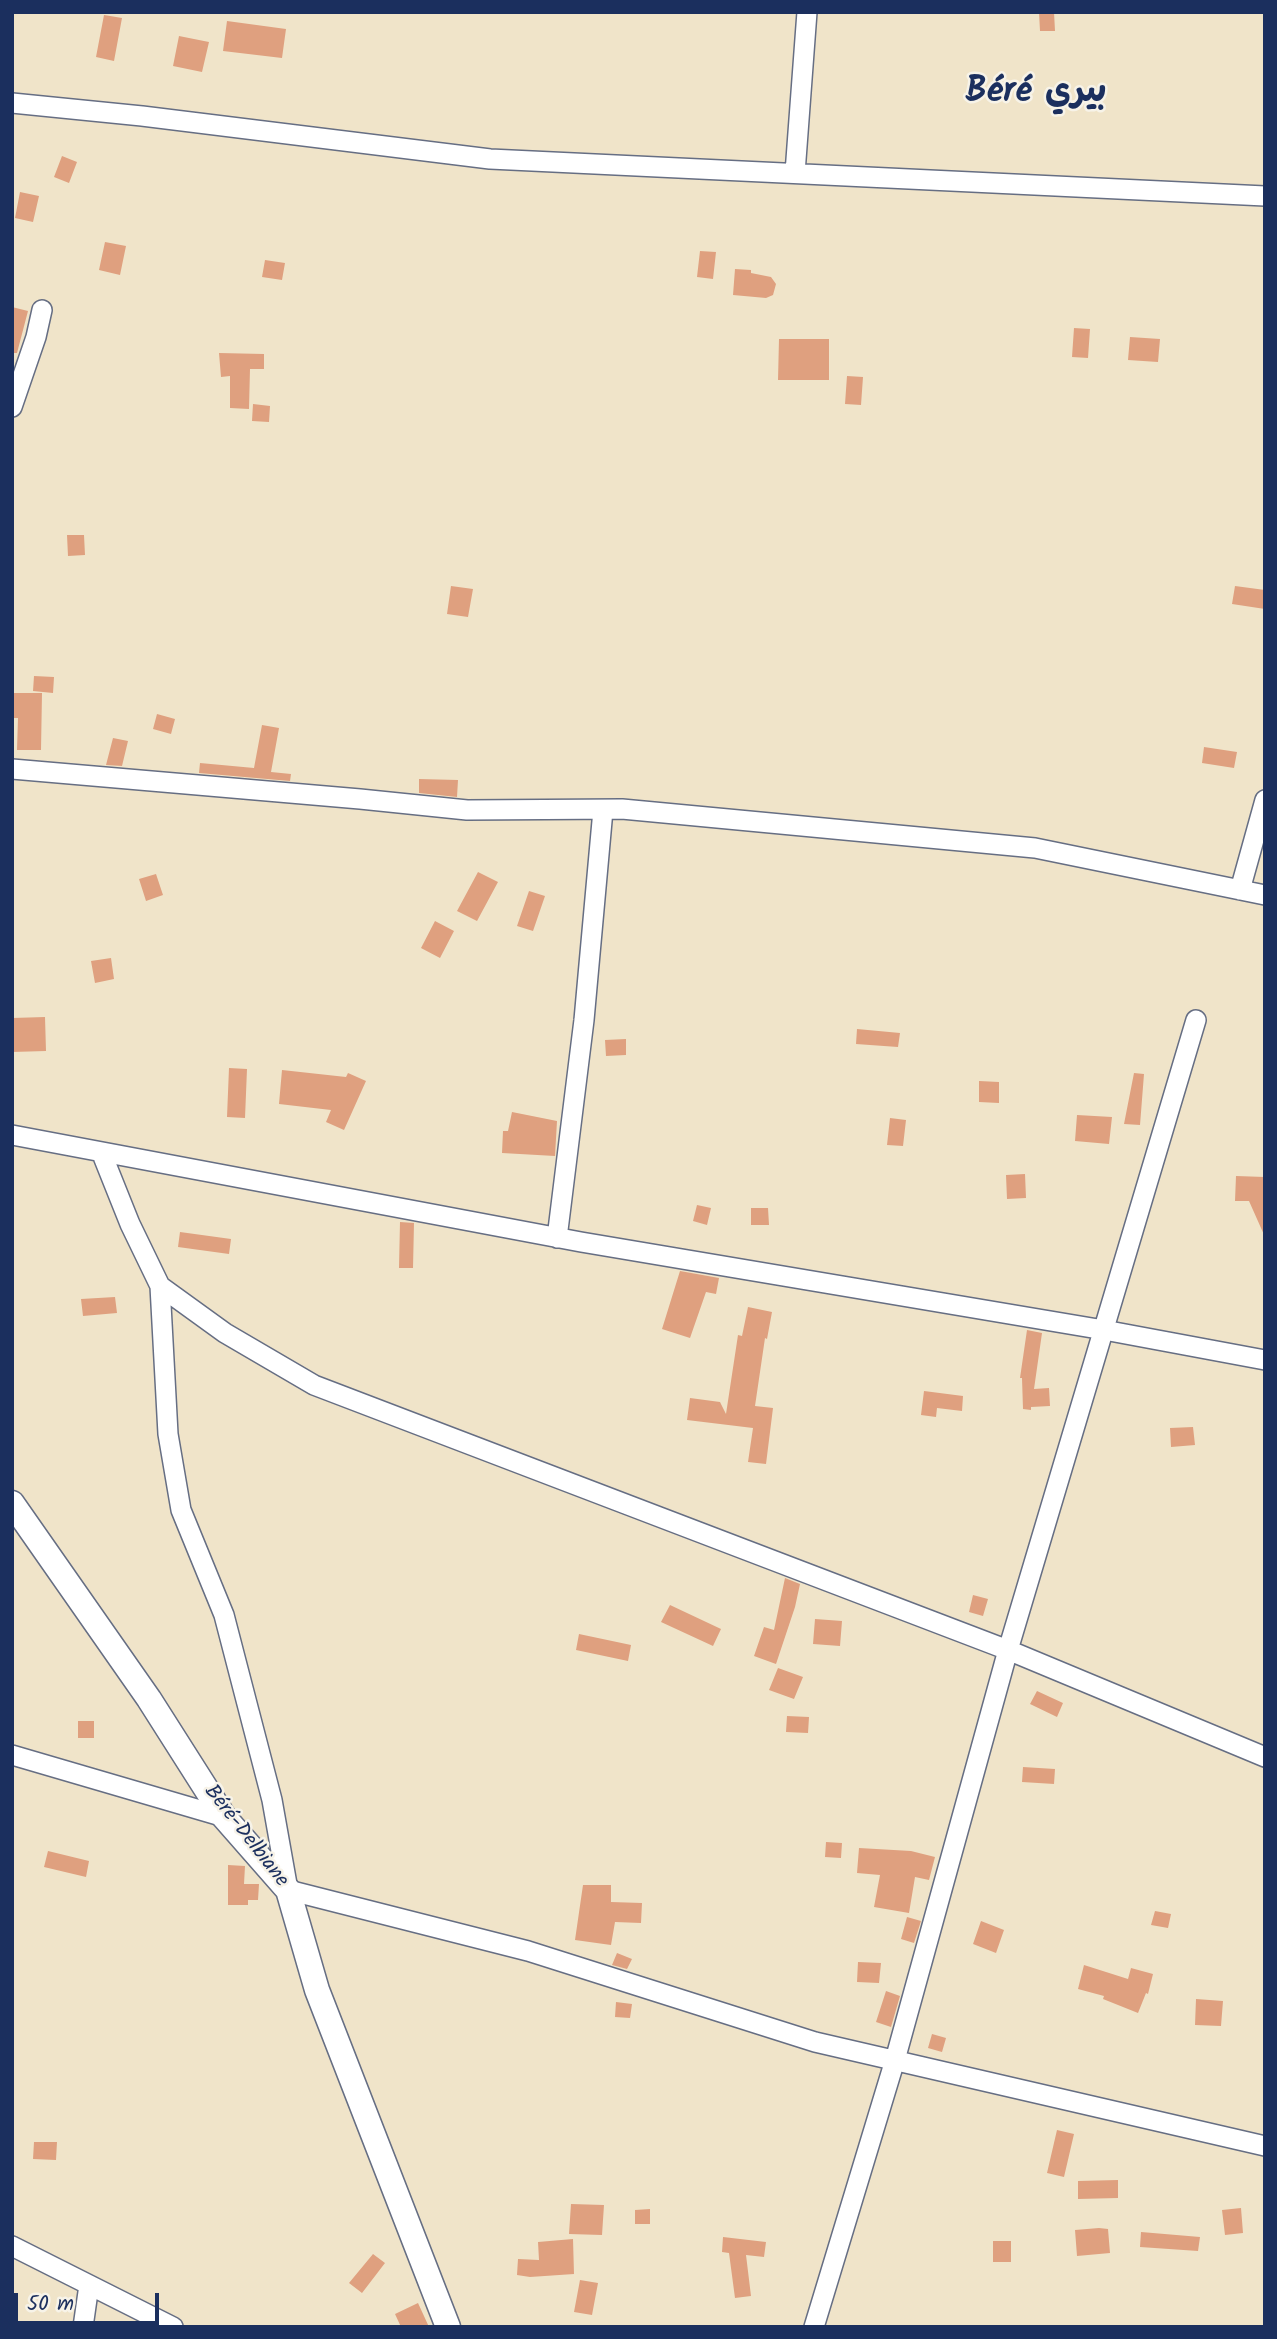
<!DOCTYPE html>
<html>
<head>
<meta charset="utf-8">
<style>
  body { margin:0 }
  #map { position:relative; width:1277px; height:2339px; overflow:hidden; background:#f0e4c9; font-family:Kalam,sans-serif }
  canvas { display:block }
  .frame { position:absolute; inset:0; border:14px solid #1b2f5e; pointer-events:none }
  .scale { position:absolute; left:14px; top:2293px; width:145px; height:32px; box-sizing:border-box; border:4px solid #1b2f5e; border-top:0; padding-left:9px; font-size:21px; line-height:24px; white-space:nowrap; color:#1b2f5e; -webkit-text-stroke:5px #f7f3e8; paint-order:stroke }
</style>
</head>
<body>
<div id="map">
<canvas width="1277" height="2339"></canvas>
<div class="frame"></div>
<div class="scale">50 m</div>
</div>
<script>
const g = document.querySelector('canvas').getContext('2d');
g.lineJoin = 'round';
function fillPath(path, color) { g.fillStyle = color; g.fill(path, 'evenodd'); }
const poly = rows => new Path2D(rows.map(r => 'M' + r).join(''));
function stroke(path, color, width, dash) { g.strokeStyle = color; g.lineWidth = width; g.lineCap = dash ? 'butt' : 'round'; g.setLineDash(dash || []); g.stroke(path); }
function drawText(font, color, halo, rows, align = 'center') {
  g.font = font + ' Kalam,"Playpen Sans Arabic",sans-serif'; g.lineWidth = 5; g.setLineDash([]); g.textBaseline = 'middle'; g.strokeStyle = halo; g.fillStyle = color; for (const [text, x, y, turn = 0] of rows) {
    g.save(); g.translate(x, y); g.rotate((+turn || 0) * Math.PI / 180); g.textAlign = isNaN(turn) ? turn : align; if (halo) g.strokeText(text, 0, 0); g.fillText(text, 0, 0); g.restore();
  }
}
const building = poly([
  [1039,12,1054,12,1055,31,1040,31],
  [104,15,122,18,114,61,96,57],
  [227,21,286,29,282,58,223,51],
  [179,36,209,42,202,72,173,66],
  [62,156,77,162,69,183,54,177],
  [20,192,39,196,33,222,15,218],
  [105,242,126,246,120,275,99,270],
  [700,251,716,252,713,279,697,277],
  [265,260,285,263,282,280,262,277],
  [735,269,751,270,751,273,771,277,776,284,773,295,766,298,733,295],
  [12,307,28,311,17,353,12,353],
  [1074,328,1090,329,1088,358,1072,357],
  [1130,337,1160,339,1158,362,1128,360],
  [779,339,829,339,829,380,778,380],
  [219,353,264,354,264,369,250,369,249,409,230,408,230,376,221,377],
  [847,376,863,377,861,405,845,404],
  [253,404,270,406,269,422,252,421],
  [67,535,84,535,85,555,68,556],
  [451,586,473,589,468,617,447,614],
  [1235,586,1265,590,1265,609,1232,604],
  [34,676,54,677,53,693,33,691],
  [12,693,42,693,41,750,17,750,18,718,12,718],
  [157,714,175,719,171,734,153,729],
  [262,725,279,728,271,772,291,774,290,781,199,773,200,763,254,768],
  [113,738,128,741,122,766,106,765],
  [1204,747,1237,752,1234,768,1202,763],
  [419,779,458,780,457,797,419,793],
  [478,872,498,882,477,921,457,911],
  [156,874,163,895,146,901,139,879],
  [529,891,545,896,533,931,517,926],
  [435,921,454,931,440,958,421,948],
  [111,958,114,979,95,983,91,961],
  [45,1017,46,1051,12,1052,12,1018],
  [857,1029,900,1033,898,1047,856,1044],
  [626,1039,626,1055,606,1056,605,1040],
  [229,1068,247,1069,245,1118,227,1117],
  [282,1070,346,1077,348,1073,366,1081,344,1130,326,1122,331,1110,279,1104],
  [1134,1073,1144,1074,1140,1125,1124,1124],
  [979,1081,999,1082,999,1103,979,1102],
  [512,1112,557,1121,555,1156,502,1153,503,1131,508,1131],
  [1077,1115,1112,1117,1109,1144,1075,1141],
  [890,1118,906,1120,903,1146,887,1145],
  [1025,1174,1026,1198,1007,1199,1006,1175],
  [1236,1176,1265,1177,1265,1237,1249,1201,1235,1201],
  [697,1205,711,1208,707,1225,693,1221],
  [751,1208,768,1208,769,1225,751,1225],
  [400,1222,414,1223,413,1268,399,1268],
  [180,1232,231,1239,229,1254,178,1247],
  [680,1271,719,1278,716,1294,706,1292,690,1338,662,1329],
  [115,1297,117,1313,83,1316,81,1299],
  [748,1307,772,1312,767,1339,765,1338,755,1406,773,1408,766,1464,748,1462,753,1428,687,1420,690,1398,720,1402,726,1414,738,1335,742,1336],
  [1027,1330,1042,1333,1034,1389,1049,1388,1050,1406,1031,1407,1031,1410,1023,1409,1022,1378,1020,1378],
  [924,1391,963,1396,962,1411,937,1408,936,1417,921,1415],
  [1193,1427,1195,1445,1171,1447,1170,1428],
  [785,1578,800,1584,795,1607,776,1664,754,1656,764,1627,774,1630],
  [973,1595,988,1599,983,1616,969,1612],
  [670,1605,721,1629,713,1646,661,1622],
  [815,1619,842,1621,840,1646,813,1644],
  [579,1634,631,1645,628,1661,576,1650],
  [778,1668,803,1677,794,1699,769,1690],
  [1037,1691,1063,1703,1057,1717,1030,1704],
  [787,1716,809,1717,808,1733,786,1732],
  [78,1721,94,1721,94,1738,78,1738],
  [1023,1767,1055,1769,1054,1784,1022,1782],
  [826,1842,842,1843,841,1858,825,1857],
  [859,1848,911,1851,935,1857,929,1880,915,1877,909,1913,874,1907,880,1875,857,1873],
  [48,1851,89,1861,86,1877,44,1867],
  [228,1865,245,1866,244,1884,259,1884,258,1900,248,1900,248,1905,228,1905],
  [583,1885,611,1885,611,1902,642,1903,641,1923,615,1922,611,1945,575,1940],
  [1155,1911,1171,1914,1168,1928,1151,1925],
  [907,1917,921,1921,914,1943,901,1939],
  [981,1921,1004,1930,996,1953,973,1944],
  [617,1953,632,1959,627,1969,612,1965],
  [858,1962,881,1963,879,1983,857,1982],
  [1084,1965,1128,1979,1131,1968,1153,1974,1148,1994,1146,1993,1138,2013,1103,1999,1104,1996,1078,1989],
  [886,1991,900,1996,891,2027,876,2022],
  [1196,1999,1223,2001,1221,2026,1195,2025],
  [616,2002,632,2004,630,2018,615,2017],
  [932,2034,946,2038,942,2052,928,2048],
  [1057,2130,1074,2134,1064,2177,1047,2173],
  [34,2142,57,2142,56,2160,33,2159],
  [1118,2180,1118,2198,1078,2199,1078,2181],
  [571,2204,604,2205,602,2235,569,2234],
  [1241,2208,1243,2233,1225,2235,1222,2210],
  [650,2209,650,2224,635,2224,635,2210],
  [1099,2228,1108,2229,1110,2253,1077,2256,1075,2230],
  [1141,2232,1200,2237,1198,2251,1140,2247],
  [723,2237,766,2242,764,2257,746,2255,751,2296,735,2298,729,2253,722,2252],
  [573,2239,574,2274,530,2277,517,2275,518,2259,539,2260,538,2242],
  [993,2241,1011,2241,1011,2262,993,2262],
  [373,2254,385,2263,362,2293,349,2283],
  [580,2280,598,2283,592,2315,574,2312],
  [418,2303,429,2327,401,2327,395,2314]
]);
const minor = poly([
  [12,103,142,116,490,159,1265,196],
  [795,173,807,12],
  [12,407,36,337,42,310],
  [12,769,360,799,467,810,622,809,1035,848,1265,895],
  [1240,890,1265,800],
  [12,1135,581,1242,1104,1330,1265,1360],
  [102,1154,130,1224,160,1286,225,1333,314,1385,1008,1650,1265,1757],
  [557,1238,584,1020,603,810],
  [160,1286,168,1434,181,1510,224,1615,272,1800,288,1890,528,1951,815,2042,1265,2146],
  [12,1755,224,1817],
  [12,2246,173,2327],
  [83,2327,89,2285],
  [814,2327,895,2060,1008,1650,1196,1020]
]);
const tertiary = poly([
  [12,1503,149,1699,224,1817,288,1890,317,1990,448,2327]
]);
const streetNames = [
  ["Béré-Delbiane",245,1837,52]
];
const townNames = [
  ["Béré بيري",1036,95]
];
fillPath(building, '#dfa07f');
stroke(minor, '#666e83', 22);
stroke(tertiary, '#666e83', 27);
stroke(minor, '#fff', 19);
stroke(tertiary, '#fff', 24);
drawText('21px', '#1b2f5e', '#f7f3e8', streetNames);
drawText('bold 35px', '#1b2f5e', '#f7f3e8', townNames);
</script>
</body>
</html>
